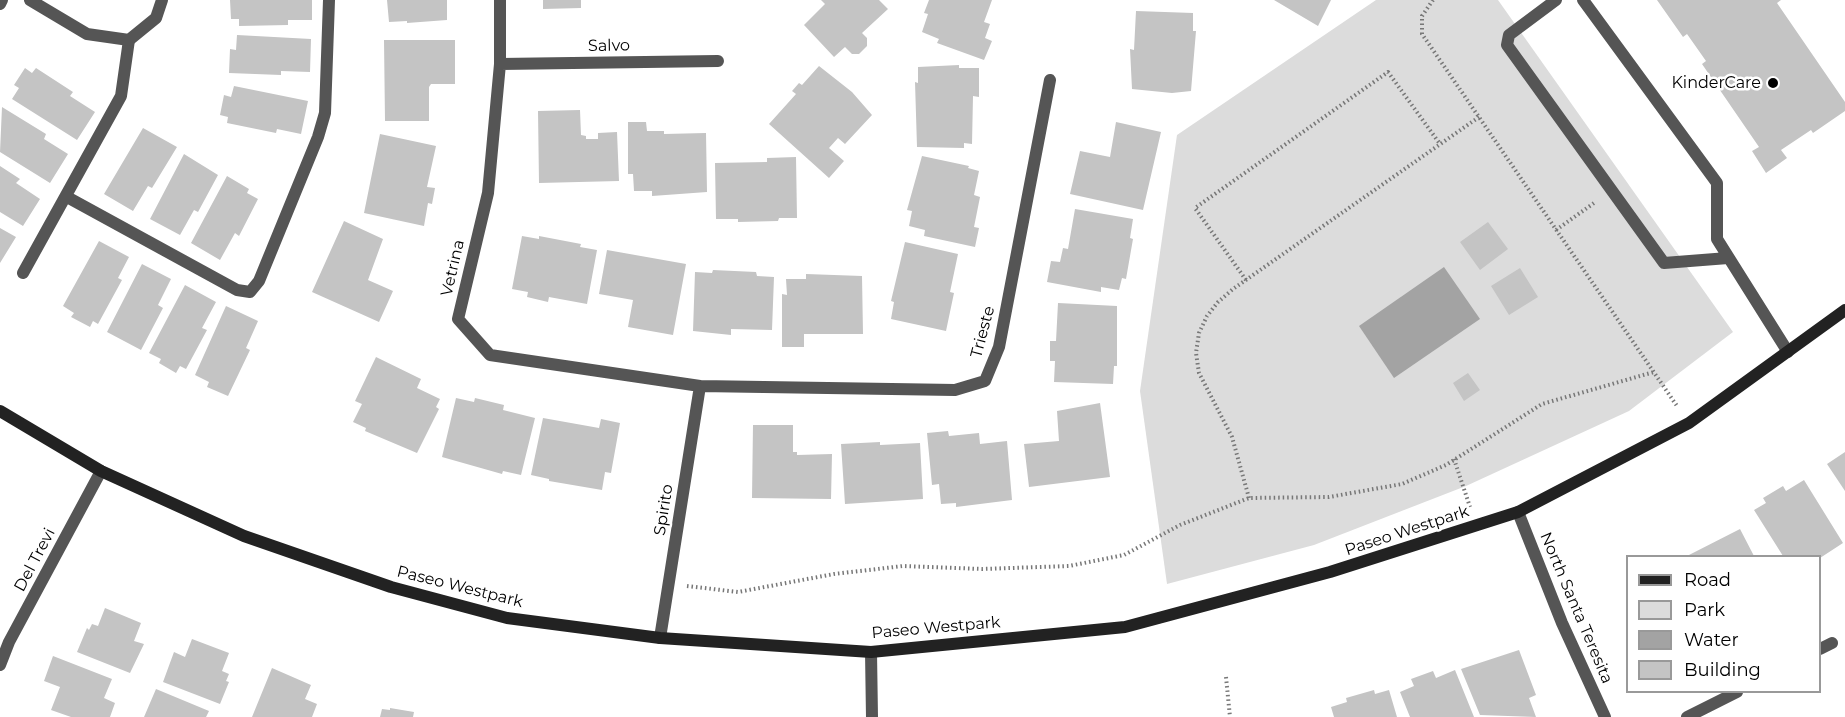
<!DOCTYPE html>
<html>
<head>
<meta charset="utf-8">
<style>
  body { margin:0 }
  #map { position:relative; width:1845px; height:717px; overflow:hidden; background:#fff; font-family:Montserrat,sans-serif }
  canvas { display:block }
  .legend { position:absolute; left:1626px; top:555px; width:195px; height:138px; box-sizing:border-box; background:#fff; border:2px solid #999; margin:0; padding:8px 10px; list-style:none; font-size:18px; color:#000 }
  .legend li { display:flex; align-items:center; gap:12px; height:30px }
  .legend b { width:30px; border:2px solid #999 }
</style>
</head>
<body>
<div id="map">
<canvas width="1845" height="717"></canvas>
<ul class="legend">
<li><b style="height:8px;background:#222"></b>Road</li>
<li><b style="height:16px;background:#dcdcdc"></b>Park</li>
<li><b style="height:16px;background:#a3a3a3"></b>Water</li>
<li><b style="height:16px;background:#c4c4c4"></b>Building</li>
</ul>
</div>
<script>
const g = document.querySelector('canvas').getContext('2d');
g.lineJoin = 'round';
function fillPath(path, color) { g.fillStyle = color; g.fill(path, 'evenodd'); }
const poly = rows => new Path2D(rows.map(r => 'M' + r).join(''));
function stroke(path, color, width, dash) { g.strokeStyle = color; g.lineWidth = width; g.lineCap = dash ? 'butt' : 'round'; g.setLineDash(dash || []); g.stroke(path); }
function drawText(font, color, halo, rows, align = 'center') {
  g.font = font + ' Montserrat,sans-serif'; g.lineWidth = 5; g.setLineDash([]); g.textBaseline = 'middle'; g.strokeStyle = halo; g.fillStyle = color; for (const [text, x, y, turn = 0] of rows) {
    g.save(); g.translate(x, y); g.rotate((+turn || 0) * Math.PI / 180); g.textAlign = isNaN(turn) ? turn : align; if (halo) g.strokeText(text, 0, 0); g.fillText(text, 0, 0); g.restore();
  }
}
const green = poly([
  [1376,0,1498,0,1733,332,1629,411,1466,486,1314,545,1167,584,1140,391,1177,135]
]);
const water = poly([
  [1444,267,1480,319,1394,378,1359,326]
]);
const building = poly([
  [230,0,312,0,312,20,288,20,288,25,239,26,239,19,231,19],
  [387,0,447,0,447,20,407,23,407,21,389,22],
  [543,0,581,0,581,8,543,9],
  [821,0,879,0,888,9,862,33,867,38,867,46,859,54,852,54,845,47,834,57,804,25,825,4],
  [929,0,992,0,984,22,990,24,985,38,992,41,984,60,937,43,939,39,922,32,928,14,924,13],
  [1274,0,1331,0,1318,26],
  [1657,0,1781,0,1777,3,1845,102,1845,111,1813,133,1811,130,1781,150,1787,158,1766,173,1752,151,1759,147,1702,64,1706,61,1687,34,1683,37],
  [1136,11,1193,13,1193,31,1196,31,1191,91,1172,93,1132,89,1130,49,1134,50],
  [237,35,311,39,310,72,281,71,281,75,229,73,230,49,236,50],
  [384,40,455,40,455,84,431,84,429,87,429,121,385,121],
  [959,65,959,68,979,68,979,97,973,96,972,144,964,143,964,148,917,147,915,82,918,83,918,67],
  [819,66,852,92,872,115,845,144,838,138,829,148,844,161,829,178,769,124,796,94,792,91,799,83,802,85],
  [25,68,32,73,36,68,73,92,70,96,95,112,77,140,12,99,19,88,14,85],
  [234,86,308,101,301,134,277,129,276,133,227,123,228,117,220,115,224,95,231,97],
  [2,107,46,134,44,139,68,154,50,183,0,152],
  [580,110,581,135,586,136,586,139,598,139,598,133,617,132,619,181,539,183,538,111],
  [628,122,646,122,647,131,664,131,664,134,706,133,707,192,652,196,652,191,634,191,633,174,628,174],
  [1116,122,1161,132,1143,210,1070,194,1080,151,1110,157],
  [143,128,177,147,152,188,148,186,133,211,104,194],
  [380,134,436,146,427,187,435,188,432,204,428,203,424,226,364,213],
  [184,154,218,175,198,212,194,210,180,235,150,219],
  [922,156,969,166,968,168,979,171,974,195,980,197,974,227,979,228,975,247,924,236,925,230,909,226,912,211,907,210],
  [796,157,797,218,779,218,778,221,738,222,738,219,716,219,715,163,767,162,767,158],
  [0,166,20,179,16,183,40,199,23,226,0,212],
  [227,176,249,189,247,193,258,199,239,236,235,233,220,260,191,243],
  [1075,209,1133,219,1130,238,1133,239,1126,279,1122,278,1119,290,1101,287,1101,292,1047,282,1051,261,1060,262,1063,248,1068,249],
  [344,221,383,239,368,280,393,291,379,322,312,292],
  [1488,222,1508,249,1480,270,1460,242],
  [0,228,16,237,0,263],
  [522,236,539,239,539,236,581,244,580,247,597,250,587,304,549,297,548,302,527,297,528,292,512,289],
  [99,241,129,257,118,278,122,280,98,324,93,321,90,327,71,317,74,313,63,306],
  [905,242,958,254,950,292,954,293,946,331,891,319,894,302,891,301],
  [607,250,686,264,673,335,628,327,633,300,599,294],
  [142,264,171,279,158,305,163,308,141,350,107,332],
  [1520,268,1538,297,1509,315,1491,286],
  [713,270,756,272,757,276,774,277,772,330,731,329,731,335,693,331,695,272,712,273],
  [806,274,862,276,863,334,804,334,804,347,782,347,782,294,787,295,786,279,806,279],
  [185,285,216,302,202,328,207,330,186,369,180,366,176,373,159,363,161,359,149,353],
  [1058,303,1117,306,1117,366,1114,366,1113,384,1054,382,1055,361,1050,361,1050,341,1056,341],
  [226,306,258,321,246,348,250,350,228,396,207,387,209,382,195,375],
  [376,357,421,379,417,388,440,399,436,407,439,409,417,453,365,431,366,428,353,422,362,404,355,401],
  [1468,373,1480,390,1464,401,1453,383],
  [456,398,474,402,475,398,504,405,503,410,535,418,521,475,503,471,502,474,442,457],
  [1100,403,1110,477,1029,487,1024,444,1059,441,1057,411],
  [543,418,599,428,601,419,620,423,611,473,605,472,602,490,549,481,549,479,531,475],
  [753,425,793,425,793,452,797,452,797,455,832,454,831,499,752,498],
  [948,431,949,436,979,433,980,444,1007,441,1012,500,956,507,956,503,941,504,939,484,932,485,927,433],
  [880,442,880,445,920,443,923,499,845,504,841,444],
  [1845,452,1845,491,1827,464],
  [1804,480,1843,543,1820,558,1783,556,1754,510,1766,503,1763,498,1783,486,1786,491],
  [1740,529,1754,556,1687,556],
  [105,608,141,623,134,641,144,644,130,673,77,652,87,628,89,630,92,624,98,626],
  [192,639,229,653,222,671,229,674,226,681,229,682,220,704,163,682,174,652,185,657],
  [1519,650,1536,695,1529,698,1536,717,1480,715,1461,669],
  [53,656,112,679,104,698,115,703,110,717,71,717,51,710,60,687,44,681],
  [272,668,311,685,305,699,317,704,312,717,252,717],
  [1455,670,1474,717,1410,717,1400,692,1414,686,1411,679,1433,671,1436,678],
  [156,689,209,711,206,717,144,717],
  [1374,690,1375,694,1389,690,1397,717,1334,717,1331,707,1347,702,1346,698],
  [390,708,414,712,413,717,380,717,382,709,390,710]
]);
const path = poly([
  [1433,0,1422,16,1422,34,1677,406],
  [1556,230,1594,203],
  [1246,280,1195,208,1388,72,1440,144],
  [1454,459,1470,507],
  [1249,498,1232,437,1199,373,1196,353,1199,333,1207,316,1218,302,1233,289,1479,117],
  [687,586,738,592,834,574,903,566,982,569,1069,566,1124,555,1180,525,1249,498,1329,497,1402,484,1446,465,1542,404,1654,372],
  [1226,677,1230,717]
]);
const lane = poly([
  [1556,0,1509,35,1507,45,1664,263,1728,258],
  [1583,0,1717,183,1717,239,1788,352],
  [67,197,237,290,250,292,259,281,318,137,325,113,329,0],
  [23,273,121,96,129,40]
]);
const street = poly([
  [30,0,87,34,129,40,156,18,162,0],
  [500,0,500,64,488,193,458,319,490,355,700,386,955,390,985,381,999,347,1050,80],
  [0,4,2,0],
  [500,64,718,61],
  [1518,512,1562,623,1605,717],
  [660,638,700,386],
  [1820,649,1832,643],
  [871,652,872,717],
  [0,665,9,642,101,471],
  [1687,717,1737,692]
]);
const secondary = poly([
  [0,411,101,471,244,536,391,587,507,618,660,638,871,652,1125,627,1330,572,1518,512,1689,423,1845,310]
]);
const markers = [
  [1773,83,6,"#000"]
];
const streetNames = [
  ["Salvo",609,46,-1],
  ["Vetrina",453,268,-77],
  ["Trieste",983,332,-75],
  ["Spirito",664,510,-81],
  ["Paseo Westpark",1407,531,-18],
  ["Del Trevi",35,560,-62],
  ["Paseo Westpark",460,587,14],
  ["North Santa Teresita",1576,608,67],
  ["Paseo Westpark",936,628,-5]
];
const poiNames = [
  ["KinderCare",1761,83]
];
fillPath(green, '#dcdcdc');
fillPath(water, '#a3a3a3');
fillPath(building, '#c4c4c4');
stroke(path, '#777', 4, [1.5, 3]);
stroke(lane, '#555', 12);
stroke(street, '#555', 12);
stroke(secondary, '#222', 12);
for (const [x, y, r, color] of markers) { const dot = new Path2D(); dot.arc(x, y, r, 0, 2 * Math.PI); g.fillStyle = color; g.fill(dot); stroke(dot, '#fff', 2); }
drawText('16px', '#000', '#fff', streetNames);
drawText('16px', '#000', '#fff', poiNames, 'right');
</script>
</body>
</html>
